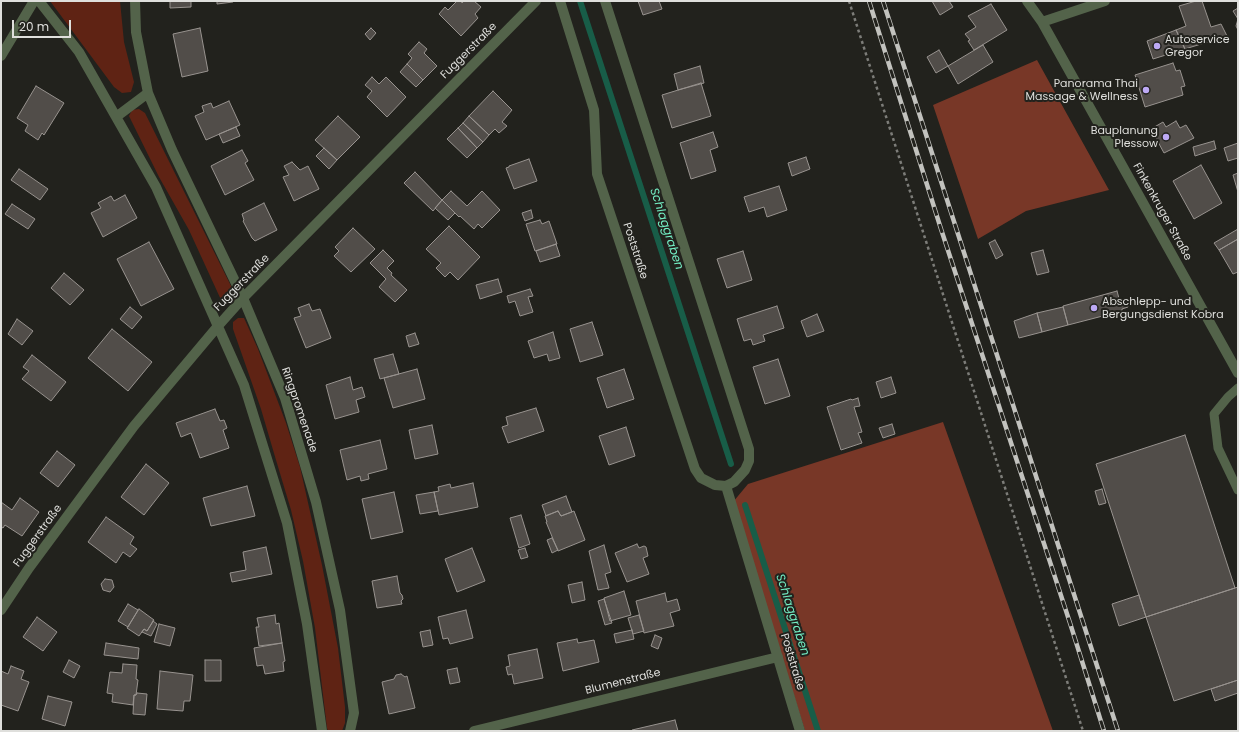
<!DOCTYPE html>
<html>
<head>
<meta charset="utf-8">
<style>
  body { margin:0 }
  #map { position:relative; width:1239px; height:732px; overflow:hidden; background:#22221d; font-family:Poppins,sans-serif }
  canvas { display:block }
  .frame { position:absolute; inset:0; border:2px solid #dfdfdc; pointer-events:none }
  .scale { position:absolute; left:12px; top:20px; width:59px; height:18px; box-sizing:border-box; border:2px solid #dfdfdc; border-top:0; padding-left:5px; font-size:12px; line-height:14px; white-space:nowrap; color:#dfdfdc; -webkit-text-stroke:3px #22221d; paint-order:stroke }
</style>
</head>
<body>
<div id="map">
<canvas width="1239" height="732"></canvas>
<div class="frame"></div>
<div class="scale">20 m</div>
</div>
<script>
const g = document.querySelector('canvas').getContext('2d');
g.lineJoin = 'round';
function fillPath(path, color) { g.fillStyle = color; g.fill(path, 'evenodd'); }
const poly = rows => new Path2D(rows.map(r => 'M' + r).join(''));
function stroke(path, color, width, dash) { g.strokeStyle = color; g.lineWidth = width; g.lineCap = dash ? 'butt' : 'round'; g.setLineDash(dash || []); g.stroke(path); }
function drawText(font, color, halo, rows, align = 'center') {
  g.font = font + ' Poppins,sans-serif'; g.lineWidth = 4; g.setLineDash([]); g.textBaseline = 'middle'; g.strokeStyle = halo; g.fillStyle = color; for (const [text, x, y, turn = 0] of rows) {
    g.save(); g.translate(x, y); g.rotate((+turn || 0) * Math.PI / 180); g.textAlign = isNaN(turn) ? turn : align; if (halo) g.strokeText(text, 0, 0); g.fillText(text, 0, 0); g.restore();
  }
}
const green = poly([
  [50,1,120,1,124,42,134,82,131,92,122,93,114,87],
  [139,109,145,113,235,294,236,299,230,303,222,302,189,230,159,177,129,116,132,110],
  [238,318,244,318,258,349,286,423,300,467,322,565,338,648,345,707,345,723,342,731,328,731,327,728,315,628,303,561,291,510,276,460,261,409,233,329,233,322]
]);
const forest = poly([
  [1037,60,1109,190,1026,211,978,239,933,105],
  [943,422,1053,731,805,731,733,502,748,484]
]);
const stream = poly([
  [580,1,731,464],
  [745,505,818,731]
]);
const building = poly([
  [170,1,191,1,191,7,170,8,170,1],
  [217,1,233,1,233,2,217,4,217,1],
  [457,1,461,1,462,3,464,1,474,1,481,7,475,14,478,18,461,36,439,14,445,7,448,10,457,1],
  [638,1,659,1,662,9,643,15,638,1],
  [932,1,949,1,953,7,940,15,932,1],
  [1196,1,1202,1,1211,27,1221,24,1227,36,1185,49,1176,30,1186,26,1179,6,1196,1],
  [991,4,1007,30,974,50,968,41,970,40,965,34,976,27,968,16,991,4],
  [1238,8,1238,30,1236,26,1238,19,1233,11,1238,8],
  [200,28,208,71,182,77,173,34,200,28],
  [371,28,376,33,370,40,365,34,371,28],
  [1176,30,1185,49,1153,59,1147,41,1176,30],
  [419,42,427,49,424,53,437,66,423,80,407,64,412,58,408,54,419,42],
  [983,45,993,62,958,84,948,66,983,45],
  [939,50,948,66,936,73,927,57,939,50],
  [1173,63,1176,71,1180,70,1185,86,1181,87,1183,95,1145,107,1135,75,1173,63],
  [407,64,423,80,416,87,400,72,407,64],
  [700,66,704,83,678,90,674,74,700,66],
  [372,77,379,84,386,77,406,97,387,117,367,97,372,91,365,85,372,77],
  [701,83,711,116,672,128,662,95,701,83],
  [36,86,64,103,44,135,42,133,38,140,25,131,28,125,17,118,36,86],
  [493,91,512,110,502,122,507,126,499,133,495,129,489,135,469,116,493,91],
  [229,101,240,125,206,140,195,116,204,112,202,106,211,103,213,108,229,101],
  [338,116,360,137,337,160,315,140,338,116],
  [469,116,489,135,483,142,463,123,469,116],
  [1176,121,1180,128,1186,125,1194,138,1164,153,1151,129,1163,122,1166,127,1176,121],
  [463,123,483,142,477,148,458,128,463,123],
  [236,127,240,136,223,143,219,134,236,127],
  [458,128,477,148,467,158,447,139,458,128],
  [713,132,718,147,710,150,716,171,691,179,680,143,713,132],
  [1214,141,1216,149,1195,156,1193,147,1214,141],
  [1238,143,1238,158,1228,161,1224,148,1238,143],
  [324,148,337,160,329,169,316,156,324,148],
  [242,150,248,161,245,163,254,180,225,195,211,166,242,150],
  [806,157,810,169,792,176,788,163,806,157],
  [529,159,537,181,514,189,506,168,509,167,509,166,529,159],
  [292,162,300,170,308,166,319,189,294,201,283,177,289,175,284,166,292,162],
  [1201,165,1222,203,1194,219,1173,181,1201,165],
  [19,169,48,189,40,200,11,180,19,169],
  [415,172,442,200,433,211,404,183,415,172],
  [1238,173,1238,192,1233,175,1238,173],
  [779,186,787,210,767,217,764,207,749,212,744,197,779,186],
  [451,191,467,206,482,191,500,210,482,228,478,224,474,229,460,216,459,217,442,200,451,191],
  [125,195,137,218,103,237,91,213,101,208,98,203,111,196,114,201,125,195],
  [442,200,455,213,448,220,435,208,442,200],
  [264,203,277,230,255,241,252,238,243,221,244,220,242,214,264,203],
  [12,204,35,219,28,229,5,214,12,204],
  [531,210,533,218,525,221,522,213,531,210],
  [540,220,542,224,549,221,557,244,535,251,526,224,540,220],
  [449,226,480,257,458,280,450,272,445,277,436,268,441,263,426,249,449,226],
  [353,228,375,249,351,272,334,256,339,251,335,247,353,228],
  [1238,229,1238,239,1219,250,1214,243,1238,229],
  [1238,239,1238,272,1233,274,1219,250,1238,239],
  [995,240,1003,255,996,259,989,243,995,240],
  [149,242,174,289,141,306,117,259,149,242],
  [556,244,560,256,540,262,536,251,556,244],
  [383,250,394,261,387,268,392,273,391,275,407,290,395,302,379,287,386,279,370,263,383,250],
  [1043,250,1049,272,1037,275,1031,253,1043,250],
  [743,251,752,280,727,288,717,259,743,251],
  [64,273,84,290,70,305,51,288,64,273],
  [498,279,502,292,480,299,476,285,498,279],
  [530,289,533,296,528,297,533,312,520,316,515,301,509,303,507,296,530,289],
  [1117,291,1120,302,1126,301,1128,307,1122,309,1122,311,1068,325,1063,306,1117,291],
  [309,304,312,311,320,309,331,338,306,348,294,318,301,316,298,308,309,304],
  [777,306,784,328,763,335,765,341,753,345,751,339,744,341,737,319,777,306],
  [130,307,142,317,132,329,120,319,130,307],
  [1063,307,1068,325,1042,332,1037,313,1063,307],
  [1037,313,1042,332,1019,338,1014,321,1037,313],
  [817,314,824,331,807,337,801,321,817,314],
  [17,319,33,331,22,345,8,334,17,319],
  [592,322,603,355,580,362,570,329,592,322],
  [112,329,152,362,128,391,88,358,112,329],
  [553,332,560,358,549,361,547,354,534,358,528,341,553,332],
  [415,333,419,344,409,347,406,336,415,333],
  [393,354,399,374,380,379,374,359,393,354],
  [32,355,66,382,51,401,22,379,29,371,23,367,32,355],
  [778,359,790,396,765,404,753,367,778,359],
  [417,369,425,399,393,408,384,378,417,369],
  [624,369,634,399,607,408,597,378,624,369],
  [350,377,353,390,362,387,365,397,356,400,359,412,335,419,326,385,350,377],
  [891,377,896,393,881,398,876,382,891,377],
  [858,398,860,406,854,407,862,432,858,433,862,443,841,450,827,407,851,399,852,400,858,398],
  [536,408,544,431,508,443,502,427,508,425,506,417,536,408],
  [215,409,220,421,224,420,227,428,223,430,229,448,200,458,191,433,181,437,176,423,215,409],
  [892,424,895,434,883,438,879,428,892,424],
  [432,425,438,454,415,459,409,430,432,425],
  [626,427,635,456,609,465,599,436,626,427],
  [1185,435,1235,588,1146,617,1096,464,1185,435],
  [380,440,387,469,368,474,369,479,361,481,360,476,347,480,340,450,380,440],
  [57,451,75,465,58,487,40,473,57,451],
  [146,464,169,483,144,515,121,497,146,464],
  [473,483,478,507,439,515,434,492,439,491,438,487,450,484,451,488,473,483],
  [247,486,255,516,211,526,203,498,247,486],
  [1102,489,1106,503,1099,505,1095,491,1102,489],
  [394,492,403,532,371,539,362,499,394,492],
  [434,492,438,511,420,514,416,495,434,492],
  [566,496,572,512,561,516,558,511,546,516,542,505,566,496],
  [20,498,39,512,22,536,5,525,3,528,1,527,1,502,12,510,20,498],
  [558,511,561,516,574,511,585,540,558,551,546,522,547,522,545,516,558,511],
  [521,515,530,544,519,548,510,518,521,515],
  [106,517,134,537,130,544,137,549,130,557,123,552,116,563,88,542,106,517],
  [552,538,558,550,552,553,547,540,552,538],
  [637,544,639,548,644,546,646,547,648,556,643,558,649,574,627,582,615,553,637,544],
  [604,545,611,572,605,574,609,588,598,590,589,551,604,545],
  [266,547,272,574,232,582,230,573,246,570,243,552,266,547],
  [472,548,485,581,457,592,445,559,472,548],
  [525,548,528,557,521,559,518,550,525,548],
  [397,576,400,593,402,595,403,599,401,601,402,604,377,608,372,581,397,576],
  [105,579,112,580,114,587,110,592,103,590,101,584,105,579],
  [582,582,585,600,572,603,568,585,582,582],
  [1238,587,1238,680,1174,701,1146,617,1238,587],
  [624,591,631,615,610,621,604,598,624,591],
  [665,593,667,602,677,599,680,610,670,613,674,626,644,633,636,601,665,593],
  [1139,595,1146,617,1119,626,1112,604,1139,595],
  [604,599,612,623,605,625,598,601,604,599],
  [128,604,138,610,128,627,118,621,128,604],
  [139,609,154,620,147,631,144,629,139,636,127,628,139,609],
  [466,610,473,638,450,644,448,638,443,639,438,617,466,610],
  [275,615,276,624,279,623,282,643,259,646,256,627,259,627,257,618,275,615],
  [639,615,644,631,633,634,628,618,639,615],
  [37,617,57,632,43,651,23,637,37,617],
  [153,621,157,624,151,636,142,632,144,629,147,631,153,621],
  [159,624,175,628,170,646,154,642,159,624],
  [430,630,433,645,423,647,420,632,430,630],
  [632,630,634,639,616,643,614,634,632,630],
  [655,635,662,638,658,649,651,646,655,635],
  [577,639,578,643,594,640,599,662,563,671,557,643,577,639],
  [106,643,139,648,138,659,104,655,106,643],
  [282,643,285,661,283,662,284,671,265,674,263,665,257,666,254,648,282,643],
  [537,649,543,678,514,684,512,674,508,675,506,667,510,666,508,655,537,649],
  [69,660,80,666,74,678,63,672,69,660],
  [205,660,221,660,221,681,205,681,205,660],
  [123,664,137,665,136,679,138,680,136,695,134,695,133,705,112,702,113,694,107,693,110,672,122,673,123,664],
  [11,666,24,671,21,679,29,682,18,711,1,705,1,671,8,674,11,666],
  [457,668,460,682,450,684,447,670,457,668],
  [160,671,193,675,190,701,184,701,183,711,157,709,160,671],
  [401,674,405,677,407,676,415,708,389,714,382,682,394,679,396,675,401,674],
  [1238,680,1238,693,1215,701,1211,689,1238,680],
  [137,693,147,694,145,715,133,714,134,695,136,695,137,693],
  [48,696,72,702,65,726,42,719,48,696],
  [675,720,678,731,633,731,632,730,675,720]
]);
const path = poly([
  [849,1,1083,731]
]);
const lane = poly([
  [1238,388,1228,397,1214,414,1218,448,1238,490]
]);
const street = poly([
  [39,1,79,52,156,187,244,385,287,523,307,624,322,731],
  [135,1,136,32,148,93,172,150,243,298,285,398,316,502,340,610,354,713,350,731],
  [560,1,594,110,597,174,695,469,701,478,715,485,726,486,734,482,745,470,749,461,749,449,605,1],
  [1027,1,1042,22,1238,373],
  [1042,22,1105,1],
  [1,56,34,1],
  [116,117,148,93],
  [726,486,800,731],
  [1,610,29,568,134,426,218,326,243,298,536,1],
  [474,731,778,657]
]);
const rail = poly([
  [869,1,941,229,1070,623,1104,731],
  [883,1,1118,731]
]);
const markers = [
  [1157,46,4,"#bda9f5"],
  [1146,90,4,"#bda9f5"],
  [1166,137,4,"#bda9f5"],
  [1094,308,4,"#bda9f5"]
];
const poiNames = [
  ["Autoservice",1165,40],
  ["Gregor",1165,53],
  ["Panorama Thai",1138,84,"right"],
  ["Massage & Wellness",1138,97,"right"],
  ["Bauplanung",1158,131,"right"],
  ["Plessow",1158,144,"right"],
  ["Abschlepp- und",1102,302],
  ["Bergungsdienst Kobra",1102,315]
];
const streetNames = [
  ["Fuggerstraße",469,51,-45],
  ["Finkenkruger Straße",1162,212,61],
  ["Poststraße",635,251,72],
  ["Fuggerstraße",242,283,-46],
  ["Ringpromenade",299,410,71],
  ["Fuggerstraße",38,536,-54],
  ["Poststraße",792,662,73],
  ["Blumenstraße",623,682,-14]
];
const waterNames = [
  ["Schlaggraben",666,229,72],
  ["Schlaggraben",792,615,72]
];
fillPath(green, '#5f2314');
fillPath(forest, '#783727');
stroke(stream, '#185d48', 6);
fillPath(building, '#514d49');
stroke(building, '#98938f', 1);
stroke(path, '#7d7d79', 2.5, [3, 3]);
stroke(lane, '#53634a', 9);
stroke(street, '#53634a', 10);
stroke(rail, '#c2c2be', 4.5);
stroke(rail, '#22221d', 3, [9]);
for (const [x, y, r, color] of markers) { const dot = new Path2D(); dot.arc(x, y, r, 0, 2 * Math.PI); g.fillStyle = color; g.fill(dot); stroke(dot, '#22221d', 1.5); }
drawText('11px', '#dfdfdc', '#22221d', poiNames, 'left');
drawText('11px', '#dfdfdc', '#22221d', streetNames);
drawText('italic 12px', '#73edc3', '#22221d', waterNames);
</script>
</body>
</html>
